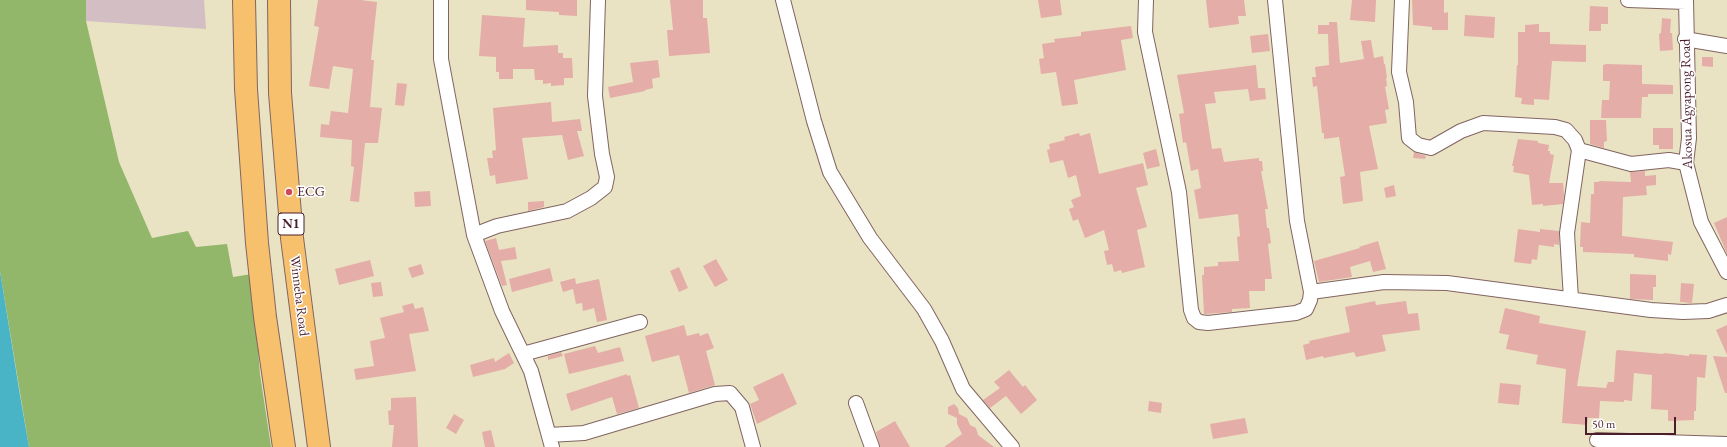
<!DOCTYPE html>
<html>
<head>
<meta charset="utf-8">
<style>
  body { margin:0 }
  #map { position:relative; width:1727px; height:447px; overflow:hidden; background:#e9e3c3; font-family:"EB Garamond",serif }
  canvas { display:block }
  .scale { position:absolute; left:1585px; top:417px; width:91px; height:18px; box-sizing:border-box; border:2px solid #4a1f2b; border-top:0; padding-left:5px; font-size:12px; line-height:14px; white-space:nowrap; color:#4a1f2b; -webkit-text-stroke:3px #fff; paint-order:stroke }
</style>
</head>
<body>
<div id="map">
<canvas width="1727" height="447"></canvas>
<div class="scale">50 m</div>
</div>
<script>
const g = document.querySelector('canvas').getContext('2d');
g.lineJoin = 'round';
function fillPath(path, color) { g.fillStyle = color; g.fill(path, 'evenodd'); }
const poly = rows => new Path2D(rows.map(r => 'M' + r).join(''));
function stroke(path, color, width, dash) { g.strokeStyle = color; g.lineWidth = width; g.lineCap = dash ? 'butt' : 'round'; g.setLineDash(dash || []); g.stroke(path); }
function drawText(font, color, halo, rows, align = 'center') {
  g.font = font + ' "EB Garamond",serif'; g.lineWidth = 3; g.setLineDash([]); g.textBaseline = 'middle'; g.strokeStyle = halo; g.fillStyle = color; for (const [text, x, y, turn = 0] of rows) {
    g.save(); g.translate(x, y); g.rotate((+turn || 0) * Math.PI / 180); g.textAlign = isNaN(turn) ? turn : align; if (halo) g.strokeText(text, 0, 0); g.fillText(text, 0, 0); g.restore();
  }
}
const industrial = poly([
  [86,0,204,0,206,29,86,21]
]);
const forest = poly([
  [0,0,86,0,86,21,119,162,152,238,188,231,196,247,227,244,233,277,252,274,260,374,271,447,29,447,0,271]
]);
const water = poly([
  [0,271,20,395,29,447,0,447]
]);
const building = poly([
  [318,0,361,0,377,2,371,60,374,60,370,107,382,108,378,143,365,143,359,202,350,201,354,167,351,166,352,140,320,137,321,124,329,125,331,111,348,113,353,69,333,66,329,89,309,86,319,27,314,26],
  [526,0,577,0,577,16,559,15,559,12,526,10],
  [670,0,703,0,703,18,707,18,710,53,669,56,667,30,673,30],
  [1038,0,1060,0,1062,15,1041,18],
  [1206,0,1244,0,1246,16,1238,16,1239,24,1209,28],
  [1352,0,1376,0,1375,22,1350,20],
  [1412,0,1444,0,1444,13,1448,12,1448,30,1432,30,1432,27,1413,25],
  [1590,6,1608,7,1608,24,1601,24,1601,31,1589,31],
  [482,15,525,18,523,47,558,45,558,53,563,53,563,58,572,58,573,78,564,78,564,85,551,86,551,83,543,84,543,80,535,80,534,69,513,69,513,79,499,79,499,72,496,72,496,57,479,56],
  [1465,15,1495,17,1494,38,1464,36],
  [1662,18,1671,19,1670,33,1672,33,1673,50,1660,51,1659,34,1661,33],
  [1329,22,1337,22,1340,63,1364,59,1361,41,1371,40,1374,58,1383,56,1384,64,1385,64,1387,78,1386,78,1387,86,1385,87,1389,109,1385,110,1387,123,1369,126,1378,169,1360,172,1363,201,1343,204,1340,177,1345,176,1339,137,1324,139,1324,133,1322,133,1317,86,1313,87,1312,77,1316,77,1315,67,1329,65,1328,34,1318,34,1318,25,1329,25],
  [1539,24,1539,32,1550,32,1550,44,1586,45,1586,62,1552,61,1549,100,1534,99,1534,105,1521,104,1522,98,1515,97,1517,65,1518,65,1518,32,1525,32,1525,25],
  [1131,26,1133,38,1121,40,1126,70,1074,80,1078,104,1062,106,1056,72,1041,74,1039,59,1044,58,1042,44,1055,42,1054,39,1081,36,1081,32],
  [1268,34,1270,51,1252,53,1250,36],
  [1702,57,1713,57,1713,67,1702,66],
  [658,60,660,77,652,79,653,88,645,90,645,91,610,98,608,87,633,82,630,63],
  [1606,64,1642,65,1642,84,1673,85,1673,94,1648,94,1648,97,1642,97,1641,118,1601,118,1602,100,1609,100,1610,81,1603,81,1603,65],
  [1256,65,1258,88,1265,88,1266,99,1250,101,1248,89,1214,92,1216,103,1205,104,1212,149,1221,148,1224,162,1259,158,1259,161,1262,161,1263,171,1261,171,1268,209,1265,209,1267,228,1269,228,1271,243,1268,244,1272,279,1265,279,1265,291,1249,291,1250,308,1232,309,1232,312,1204,314,1202,275,1204,275,1204,267,1218,266,1218,262,1239,261,1237,237,1240,236,1238,214,1199,219,1194,190,1201,188,1198,169,1191,171,1186,142,1183,143,1179,114,1184,113,1177,75],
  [397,83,407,84,404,106,395,105],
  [551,102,552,122,580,119,582,131,577,131,584,156,568,160,562,135,522,138,528,179,496,184,495,175,490,176,487,158,493,158,492,151,496,150,493,108],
  [1590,120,1606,120,1607,141,1604,142,1604,148,1590,144],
  [1653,128,1673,128,1673,149,1659,149,1659,145,1653,145],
  [1079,133,1080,136,1090,133,1099,174,1143,163,1148,185,1136,188,1147,227,1137,230,1145,267,1122,273,1121,270,1114,272,1112,264,1107,265,1104,251,1109,250,1104,230,1085,238,1078,219,1073,221,1069,209,1074,207,1071,200,1081,196,1076,175,1068,178,1063,160,1050,163,1047,150,1050,149,1049,144,1065,140,1064,137],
  [1518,139,1538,141,1538,143,1549,145,1548,151,1550,151,1550,154,1554,155,1549,183,1563,183,1564,195,1563,204,1543,206,1543,204,1532,205,1529,175,1513,172,1514,166,1512,166],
  [1156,149,1160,166,1147,169,1143,153],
  [1414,152,1426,156,1425,159,1413,158],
  [1645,171,1645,176,1656,175,1656,185,1646,186,1647,195,1623,197,1622,236,1673,242,1671,255,1668,254,1668,261,1634,257,1634,254,1583,252,1583,247,1580,247,1581,222,1590,223,1591,194,1594,194,1594,182,1599,182,1599,181,1631,182,1630,172],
  [1394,185,1396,196,1386,198,1384,188],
  [430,191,431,206,415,207,414,192],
  [544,201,544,207,528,211,528,202],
  [1727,217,1727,254,1714,223],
  [1518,229,1540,232,1540,229,1559,231,1559,245,1554,244,1554,247,1539,245,1537,260,1532,259,1531,264,1514,262],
  [496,238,499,250,515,247,517,259,501,261,507,285,502,286,485,241],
  [1378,241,1386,269,1373,272,1370,261,1350,267,1352,277,1319,282,1314,261,1360,248,1359,247],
  [716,259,728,280,715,287,703,266],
  [370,260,374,276,339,285,335,269],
  [421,264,424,274,412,278,408,268],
  [679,267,688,288,679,292,670,271],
  [550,268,553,281,512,292,509,279],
  [1630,274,1656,275,1656,287,1653,287,1653,300,1630,299],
  [575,278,576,284,599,279,607,320,597,322,594,308,583,311,582,303,576,304,573,289,563,292,560,282],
  [381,282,383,296,373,297,371,283],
  [1681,283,1694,284,1692,303,1680,302],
  [1375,301,1376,305,1406,301,1408,314,1418,313,1420,330,1382,335,1386,351,1356,357,1354,352,1324,358,1323,356,1306,360,1303,345,1310,343,1309,341,1350,332,1345,307],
  [413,303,415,309,423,307,429,331,409,334,416,371,356,380,354,369,374,366,370,341,385,338,380,318,404,312,402,306],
  [1505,308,1540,316,1539,323,1586,331,1577,386,1606,388,1608,382,1614,382,1616,351,1618,350,1663,354,1664,353,1689,356,1689,354,1707,355,1705,378,1697,377,1696,411,1694,411,1694,420,1668,421,1668,410,1651,409,1652,375,1634,373,1632,401,1624,400,1624,402,1600,401,1599,418,1588,418,1587,425,1562,423,1566,369,1536,364,1538,355,1506,349,1509,335,1499,333],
  [684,325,687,336,699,333,700,336,708,333,714,348,706,351,715,385,689,393,679,355,652,362,645,336],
  [1727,325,1727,355,1716,330],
  [595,346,598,353,620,347,624,361,569,374,564,354],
  [561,352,563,356,548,360,548,356],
  [509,353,514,363,505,369,473,377,470,365,494,358,495,362],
  [1713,356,1727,357,1727,393,1725,393],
  [1009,370,1023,387,1025,385,1037,400,1021,414,1006,396,990,408,983,400,1000,388,994,382],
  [783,373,797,404,757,424,750,404,759,400,753,387],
  [627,374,627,376,630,375,639,408,617,414,612,397,571,411,566,394],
  [1500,383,1521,385,1519,405,1498,403],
  [416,397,418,447,392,447,394,425,389,425,388,411,391,410,391,398],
  [1149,401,1162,403,1161,413,1148,411],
  [954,404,958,408,959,414,967,418,970,425,976,428,978,435,994,447,944,447,962,434,957,424,957,418,948,414,948,407],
  [454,414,464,420,456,434,446,428],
  [1245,418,1248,433,1213,439,1210,424],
  [895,421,910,447,880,447,876,432],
  [491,430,495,447,485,447,482,432]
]);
const minor = poly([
  [441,0,441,59,474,235,502,311,531,371,552,447],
  [783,0,814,121,830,172,870,238,924,309,942,341,963,389,1012,447],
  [1146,0,1145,32,1179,192,1191,310,1194,318,1199,322,1208,323,1296,313,1306,309,1310,300,1311,292,1297,221,1275,0],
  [1402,0,1399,72,1406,102,1409,138,1418,145,1431,148,1461,131,1483,123,1555,127,1566,130,1575,140,1579,150,1567,233,1571,299],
  [1628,0,1686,2],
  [1686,0,1689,138,1686,163,1701,222,1727,272],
  [1685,39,1727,46],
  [1579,150,1631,164,1669,160,1686,163],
  [474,235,497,226,567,211,591,198,605,187,607,177,602,154,595,96,598,0],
  [1311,292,1384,282,1447,283,1651,310,1683,312,1708,311,1727,305],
  [523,354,640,322],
  [856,403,872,447],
  [549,435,584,433,715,394,730,393,742,407,753,447],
  [1597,440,1727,444]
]);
const trunk = poly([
  [244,0,246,89,257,243,265,317,284,447],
  [279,0,280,93,292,238,319,447]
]);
const markers = [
  [289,192,4,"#d1495b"]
];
const shields = [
  [291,224,26]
];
const shieldNames = [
  ["N1",291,224]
];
const streetNames = [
  ["Akosua Agyapong Road",1687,104,-91],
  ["Winneba Road",299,296,83]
];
const poiNames = [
  ["ECG",297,192]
];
fillPath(industrial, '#d2bec3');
fillPath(forest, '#92b66a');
fillPath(water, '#4ab4c7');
fillPath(building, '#e4ada7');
stroke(minor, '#826460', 16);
stroke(trunk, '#826460', 24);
stroke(minor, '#fff', 14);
stroke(trunk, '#f7c06c', 22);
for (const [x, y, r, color] of markers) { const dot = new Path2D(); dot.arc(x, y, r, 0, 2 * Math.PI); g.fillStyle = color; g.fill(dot); stroke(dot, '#fff', 1.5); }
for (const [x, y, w] of shields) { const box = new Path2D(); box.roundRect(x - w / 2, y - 11, w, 22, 3); g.fillStyle = '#fff'; g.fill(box); stroke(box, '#4a1f2b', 1); }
drawText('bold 13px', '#4a1f2b', null, shieldNames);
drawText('14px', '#4a1f2b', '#fff', streetNames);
drawText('14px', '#4a1f2b', '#fff', poiNames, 'left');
</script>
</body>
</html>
